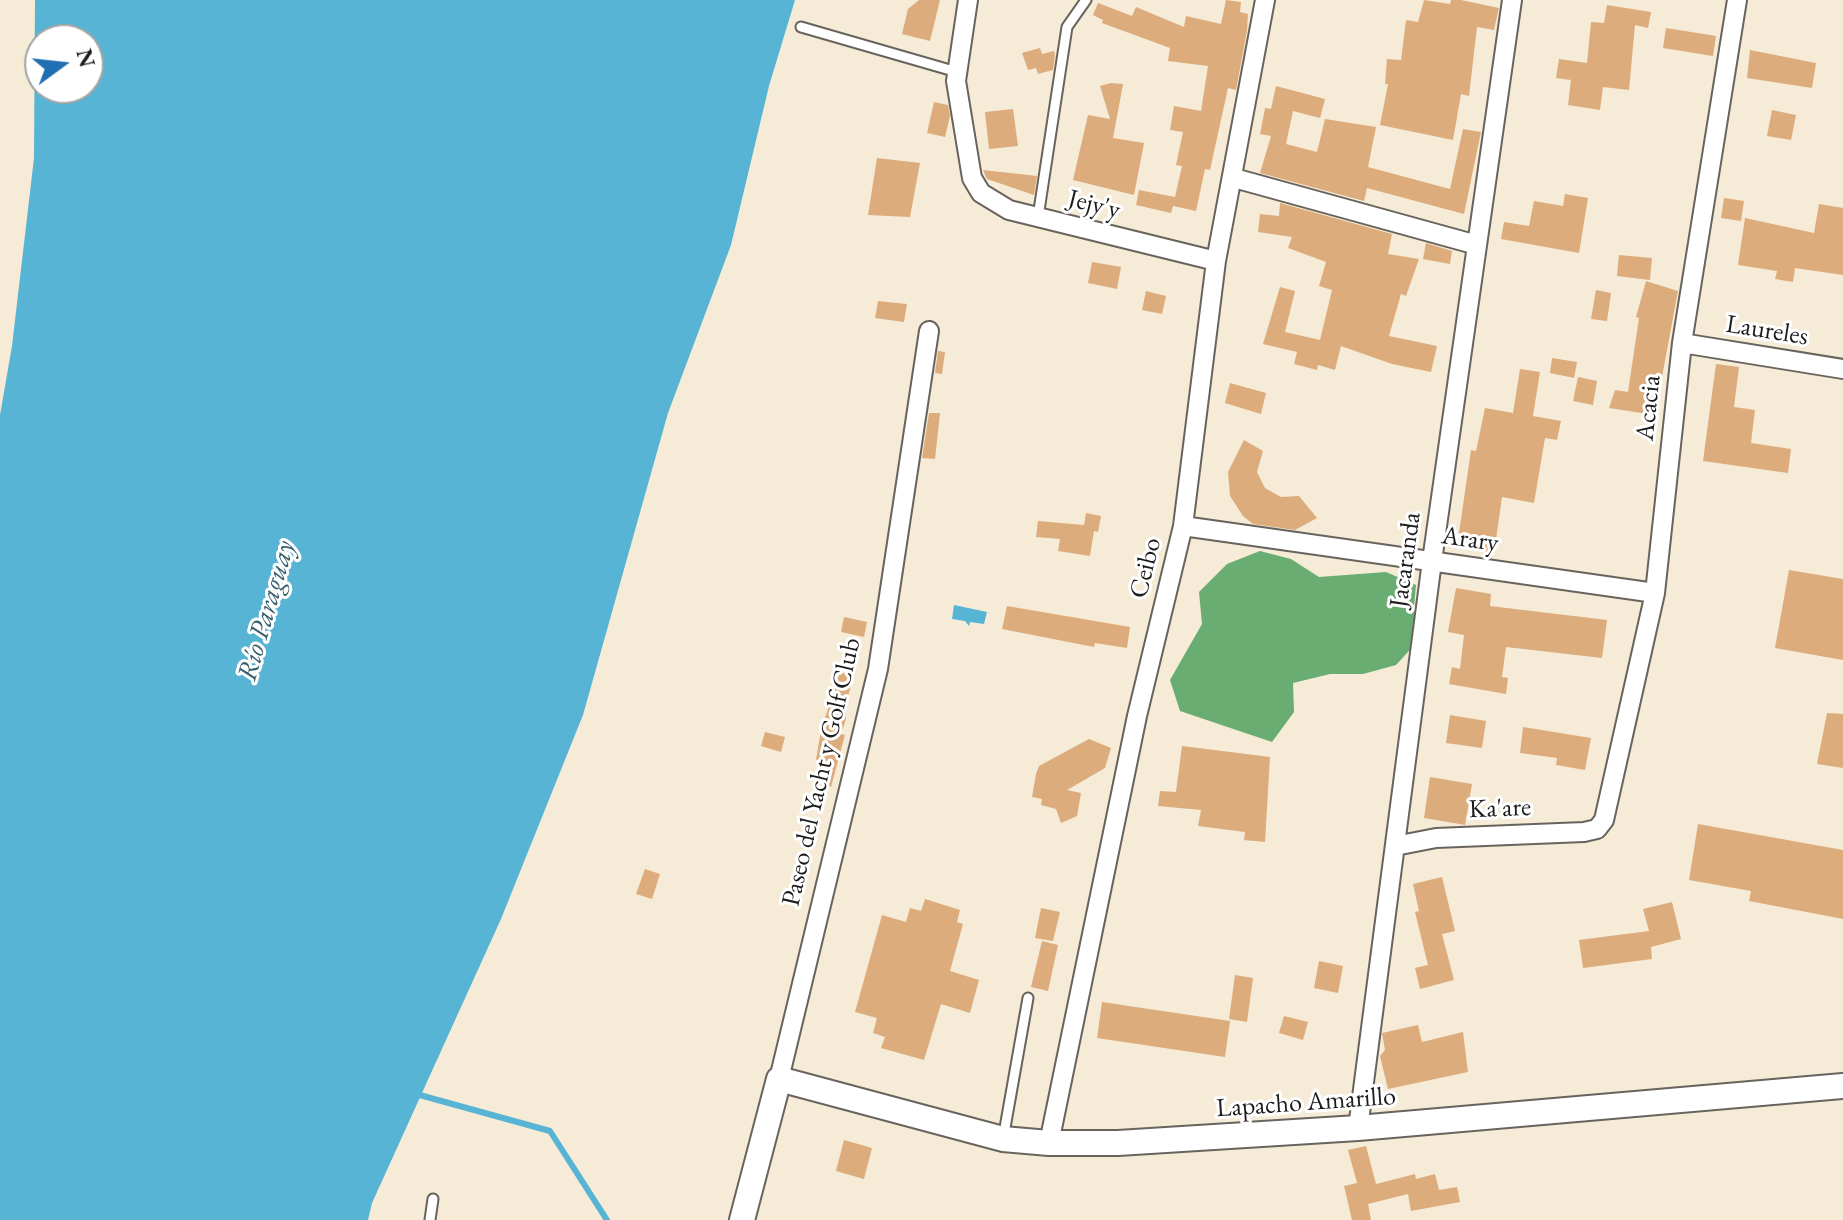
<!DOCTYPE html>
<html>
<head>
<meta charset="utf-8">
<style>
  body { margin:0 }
  #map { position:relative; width:1843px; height:1220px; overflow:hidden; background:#f5ebd6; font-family:"EB Garamond",serif }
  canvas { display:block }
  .north { position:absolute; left:24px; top:24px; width:80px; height:80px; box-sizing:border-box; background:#fff; border:2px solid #a4a4a4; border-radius:50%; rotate:75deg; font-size:22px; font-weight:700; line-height:32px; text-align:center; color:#1c1c1c }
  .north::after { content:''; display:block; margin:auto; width:28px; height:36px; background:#1f6fb2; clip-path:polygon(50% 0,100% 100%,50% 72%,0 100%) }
</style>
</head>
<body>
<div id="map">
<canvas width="1843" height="1220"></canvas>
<div class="north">N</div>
</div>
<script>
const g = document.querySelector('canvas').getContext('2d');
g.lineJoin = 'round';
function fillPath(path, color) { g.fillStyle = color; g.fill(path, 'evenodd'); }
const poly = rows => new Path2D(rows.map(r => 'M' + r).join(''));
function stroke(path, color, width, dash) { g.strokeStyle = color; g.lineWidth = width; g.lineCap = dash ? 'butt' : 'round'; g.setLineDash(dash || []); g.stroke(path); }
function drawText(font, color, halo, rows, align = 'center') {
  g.font = font + ' "EB Garamond",serif'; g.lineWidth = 6; g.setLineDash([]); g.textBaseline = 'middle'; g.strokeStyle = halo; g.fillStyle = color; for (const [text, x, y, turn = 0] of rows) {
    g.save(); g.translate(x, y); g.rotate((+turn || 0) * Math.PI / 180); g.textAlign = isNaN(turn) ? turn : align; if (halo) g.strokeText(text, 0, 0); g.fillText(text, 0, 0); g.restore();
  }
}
const forest = poly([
  [1260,551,1291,559,1319,577,1386,572,1416,585,1414,607,1418,641,1396,665,1363,674,1330,674,1293,683,1294,712,1272,742,1180,711,1170,680,1202,624,1199,592,1227,564]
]);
const water = poly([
  [35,0,795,0,769,86,731,245,668,413,583,715,501,919,372,1203,368,1220,0,1220,0,415,12,346,34,158],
  [88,40,88,88,40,88,40,40],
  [954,605,987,612,984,624,970,622,969,626,965,621,952,619]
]);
const stream = poly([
  [416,1094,550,1131,607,1220]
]);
const building = poly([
  [919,0,940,0,930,41,902,34,908,9],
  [1226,0,1241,2,1240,12,1248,14,1247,31,1236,90,1228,88,1210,170,1205,169,1196,211,1173,206,1171,213,1136,205,1139,190,1175,197,1182,166,1176,165,1183,132,1170,130,1174,106,1201,111,1208,66,1168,61,1170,48,1102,23,1103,20,1093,15,1098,3,1132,16,1136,7,1184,27,1186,16,1221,24],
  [1424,0,1450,4,1451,0,1461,0,1499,8,1494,30,1477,27,1469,96,1461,94,1453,140,1380,125,1388,84,1385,84,1387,59,1401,60,1406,20,1418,22],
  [1607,5,1651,12,1648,28,1635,25,1629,90,1603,87,1600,110,1568,105,1571,80,1556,78,1559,59,1587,63,1591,22,1604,23],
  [1666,28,1716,36,1713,56,1663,48],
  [1040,48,1042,54,1054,51,1055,55,1053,70,1038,74,1036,68,1028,70,1022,53],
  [1750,50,1816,63,1812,88,1747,78],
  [1111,83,1123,84,1113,138,1144,143,1134,195,1073,180,1088,115,1110,119,1100,86],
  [1276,86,1325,99,1320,118,1293,111,1286,144,1317,152,1325,119,1376,127,1368,167,1450,189,1463,129,1481,132,1464,214,1367,188,1364,201,1260,173,1271,136,1260,134,1265,108,1271,109],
  [934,102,948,105,950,116,945,137,927,133],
  [1013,109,1018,146,989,149,985,112],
  [1772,110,1796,115,1791,140,1767,136],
  [877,158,920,163,910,217,868,215],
  [983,170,1037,176,1034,195,987,179],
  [1565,194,1588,198,1579,253,1501,239,1504,222,1529,226,1534,201,1563,206],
  [1724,198,1744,201,1741,221,1721,218],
  [1280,203,1392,234,1388,254,1419,259,1406,296,1401,294,1389,336,1437,346,1431,372,1392,364,1341,346,1335,370,1318,365,1317,370,1294,364,1297,352,1263,344,1280,287,1295,291,1285,332,1320,340,1332,290,1319,286,1326,262,1288,248,1292,237,1258,232,1260,214,1279,216],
  [1819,204,1843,208,1843,275,1795,268,1793,282,1775,279,1777,271,1738,265,1745,218,1814,233],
  [1426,243,1452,251,1450,264,1423,259],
  [1619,255,1652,258,1650,280,1617,276],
  [1092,262,1121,267,1117,289,1088,283],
  [1646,281,1678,291,1662,377,1654,376,1648,414,1609,408,1615,390,1628,392,1639,318,1636,317],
  [1596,290,1611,293,1607,321,1591,319],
  [1146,291,1166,296,1162,314,1142,310],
  [878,301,907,304,904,322,875,318],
  [938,351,945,352,942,374,935,373],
  [1552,358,1577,362,1574,378,1550,373],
  [1716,364,1739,367,1734,407,1755,410,1751,443,1791,449,1788,473,1703,461],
  [1520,369,1540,372,1533,416,1561,421,1557,440,1545,438,1534,503,1502,497,1494,553,1457,547,1471,450,1476,451,1485,408,1513,413],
  [1578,377,1597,381,1593,405,1573,401],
  [1230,383,1266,393,1261,414,1225,403],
  [929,413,940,413,935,459,922,458],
  [1244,440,1263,451,1257,472,1265,488,1281,497,1299,496,1317,518,1295,530,1253,524,1243,516,1230,496,1228,472],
  [1086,513,1101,516,1098,532,1094,531,1090,556,1058,551,1060,539,1036,537,1038,521,1084,525],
  [1789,570,1843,579,1843,660,1775,648],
  [1456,588,1491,594,1490,606,1607,620,1602,658,1506,647,1502,677,1508,678,1506,694,1449,684,1452,667,1460,669,1464,635,1448,632],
  [1007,606,1130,627,1127,648,1095,643,1094,647,1002,629],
  [844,617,867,622,864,637,841,632],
  [840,672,854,677,845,705,846,719,841,734,845,735,831,787,816,784,821,762,816,760,821,730],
  [1827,713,1843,714,1843,768,1817,764],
  [1450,715,1486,721,1482,748,1446,743],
  [1523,727,1591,738,1585,770,1556,765,1557,758,1520,753],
  [765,732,785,737,781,752,761,746],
  [1089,739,1111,748,1105,768,1067,790,1081,793,1077,816,1061,823,1056,809,1041,805,1042,799,1032,797,1036,774,1039,766],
  [1182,746,1270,757,1265,842,1244,840,1245,832,1198,826,1201,810,1158,806,1160,791,1176,792],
  [1430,777,1472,784,1465,825,1424,818],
  [1698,824,1843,850,1843,919,1749,901,1751,891,1689,880],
  [645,869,660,874,652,899,636,894],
  [1442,877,1455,931,1442,934,1454,980,1420,989,1415,968,1428,965,1415,912,1419,911,1413,884],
  [925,899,960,910,957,922,963,924,950,971,979,980,970,1013,941,1004,924,1060,881,1048,885,1037,873,1033,877,1018,855,1012,882,915,906,922,910,908,921,911],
  [1672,902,1681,939,1651,947,1652,959,1583,968,1579,940,1649,931,1643,909],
  [1041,908,1060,912,1053,941,1035,938],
  [1042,941,1058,945,1048,991,1031,987],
  [1319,961,1343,966,1338,993,1314,988],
  [1235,975,1253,978,1247,1022,1229,1019],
  [1102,1002,1230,1021,1225,1057,1097,1038],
  [1284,1016,1308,1022,1303,1040,1279,1033],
  [1418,1025,1422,1042,1463,1032,1468,1072,1388,1089,1380,1056,1385,1050,1382,1033],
  [844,1140,872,1148,864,1179,836,1171],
  [1366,1146,1376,1184,1415,1174,1416,1179,1435,1174,1439,1190,1457,1187,1460,1202,1411,1211,1408,1194,1368,1204,1371,1220,1352,1220,1344,1186,1357,1183,1348,1150]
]);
const service = poly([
  [801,27,957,72],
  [1038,217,1067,27,1086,0],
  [1003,1139,1028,998],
  [430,1220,433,1199]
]);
const minor = poly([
  [968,0,956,81,972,178,981,193,1009,210,1216,261],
  [1234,178,1477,245],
  [1682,343,1843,369],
  [1183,526,1655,593],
  [1395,846,1436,838,1584,832,1597,829,1604,820,1655,593,1682,343,1737,0],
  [779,1079,878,669,929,331],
  [1358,1128,1432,561,1512,0],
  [1049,1143,1137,716,1183,526,1216,261,1265,0]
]);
const secondary = poly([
  [742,1220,779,1079,1003,1139,1049,1143,1118,1143,1358,1128,1843,1086]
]);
const streetNames = [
  ["Jejy'y",1094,205,14],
  ["Laureles",1767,331,9],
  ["Acacia",1649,408,-84],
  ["Arary",1470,540,8],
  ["Jacaranda",1406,560,-82],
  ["Ceibo",1146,568,-76],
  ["Paseo del Yacht y Golf Club",822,772,-77],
  ["Ka'are",1500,809,-2],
  ["Lapacho Amarillo",1306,1103,-4]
];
const waterNames = [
  ["Río Paraguay",267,611,-74]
];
fillPath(forest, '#6aad72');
fillPath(water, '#57b4d5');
stroke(stream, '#57b4d5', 6);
fillPath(building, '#ddac7d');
stroke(service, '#68645d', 13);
stroke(minor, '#68645d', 22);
stroke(secondary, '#68645d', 28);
stroke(service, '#fff', 9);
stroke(minor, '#fff', 18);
stroke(secondary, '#fff', 24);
drawText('26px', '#1c1c1c', '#fff', streetNames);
drawText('italic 28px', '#37606f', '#fff', waterNames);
</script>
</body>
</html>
